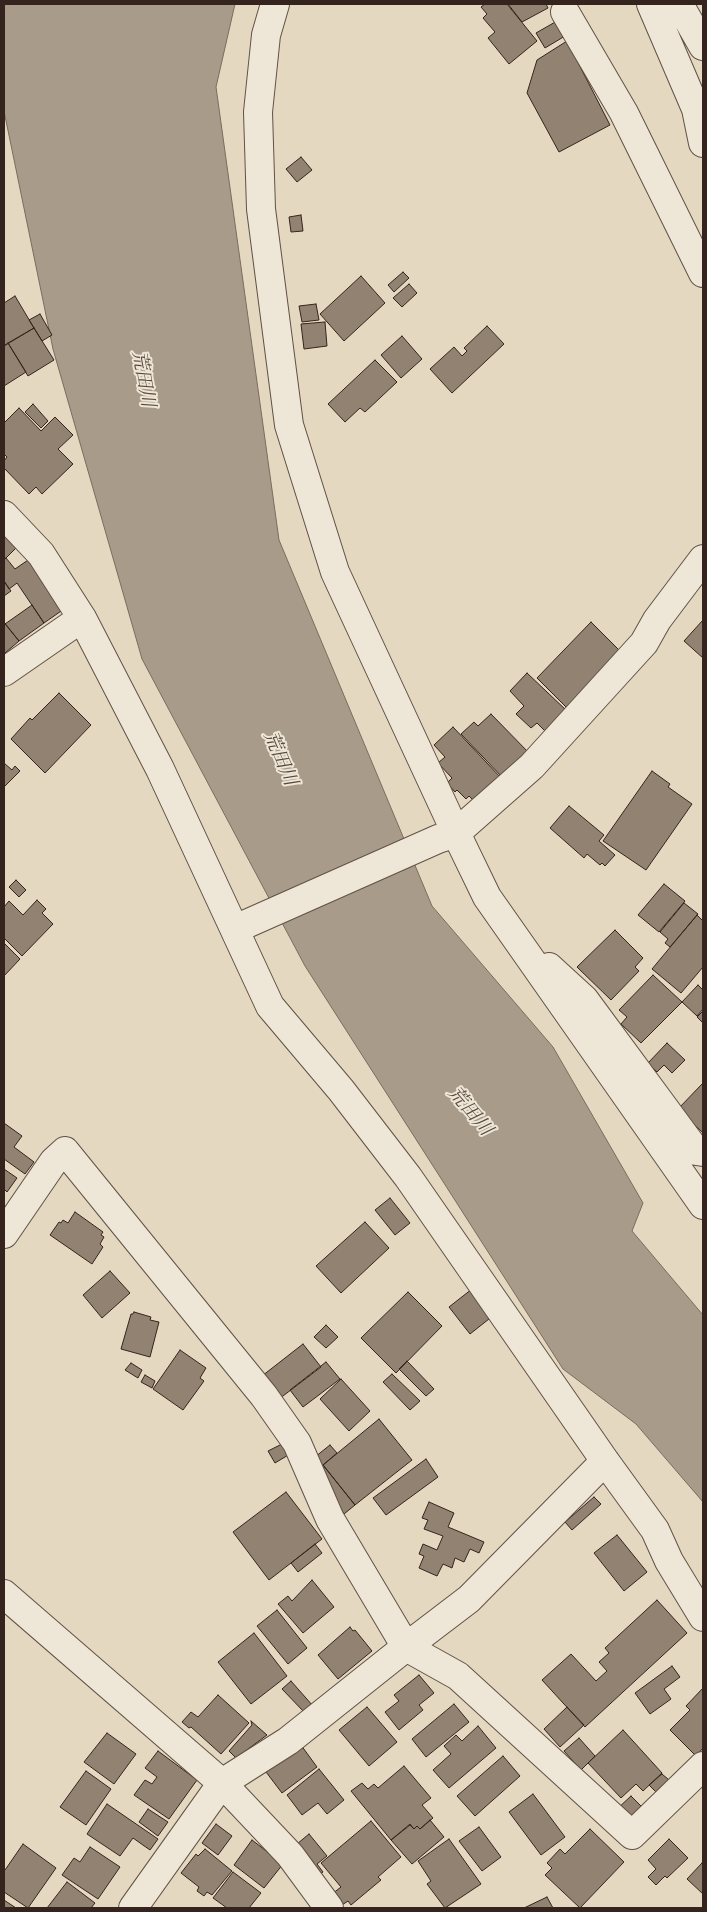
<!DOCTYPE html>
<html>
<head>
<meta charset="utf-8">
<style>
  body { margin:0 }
  #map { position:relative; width:707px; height:1912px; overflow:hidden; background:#e5d8c0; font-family:"IM FELL Double Pica",serif }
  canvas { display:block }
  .frame { position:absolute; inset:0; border:5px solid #35241d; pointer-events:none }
</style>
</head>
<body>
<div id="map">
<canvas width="707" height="1912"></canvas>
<div class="frame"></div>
</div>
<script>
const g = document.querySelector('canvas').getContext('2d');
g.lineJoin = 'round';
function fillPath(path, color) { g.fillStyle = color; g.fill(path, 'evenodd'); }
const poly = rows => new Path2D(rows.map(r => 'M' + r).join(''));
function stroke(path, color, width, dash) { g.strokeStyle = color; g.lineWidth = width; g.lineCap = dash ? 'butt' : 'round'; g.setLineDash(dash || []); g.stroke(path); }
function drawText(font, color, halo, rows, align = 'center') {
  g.font = font + ' "IM FELL Double Pica","Noto Serif JP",serif'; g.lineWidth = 4; g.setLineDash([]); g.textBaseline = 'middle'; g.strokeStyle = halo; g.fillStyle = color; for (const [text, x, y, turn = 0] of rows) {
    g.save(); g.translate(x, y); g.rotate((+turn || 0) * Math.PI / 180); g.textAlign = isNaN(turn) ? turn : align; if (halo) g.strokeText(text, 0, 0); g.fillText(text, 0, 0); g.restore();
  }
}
const water = poly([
  [4,4,235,4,216,87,279,540,432,906,553,1047,643,1203,632,1231,703,1315,703,1502,636,1424,563,1369,305,966,142,659,53,349,4,111,4,4]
]);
const building = poly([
  [485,4,507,4,537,41,509,64,488,38,495,32,483,18,487,14,481,7,485,4],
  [508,4,546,4,548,8,522,22,508,4],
  [557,21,565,36,545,48,536,33,557,21],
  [567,41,610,125,559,152,527,93,537,60,567,41],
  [301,157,312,170,297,182,286,169,301,157],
  [301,215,303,231,291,232,289,217,301,215],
  [403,272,409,278,394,292,388,285,403,272],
  [361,276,385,303,344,341,320,314,361,276],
  [409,284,417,293,402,307,393,298,409,284],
  [15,296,34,328,4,346,4,303,15,296],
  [316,304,319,320,302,322,299,306,316,304],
  [40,314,52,335,42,341,29,320,40,314],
  [325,322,327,346,304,349,301,324,325,322],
  [487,326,504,344,452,393,430,369,454,347,462,356,467,351,464,348,487,326],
  [34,328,54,360,28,376,8,343,34,328],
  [402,336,422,359,401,378,381,355,402,336],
  [8,343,26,372,4,386,4,346,8,343],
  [375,360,397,382,365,412,360,408,345,422,328,404,375,360],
  [33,404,48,421,41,428,25,412,33,404],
  [19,408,41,431,55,417,73,435,58,449,73,464,42,494,36,487,29,494,4,468,4,461,7,457,4,454,4,423,19,408],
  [4,532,18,546,4,560,4,532],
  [6,558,15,569,31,558,64,609,44,623,17,583,9,589,4,581,4,560,6,558],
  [4,581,11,591,4,596,4,581],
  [32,605,44,623,19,641,5,624,32,605],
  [703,620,703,658,684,641,703,620],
  [4,622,19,641,5,653,4,652,4,622],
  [591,622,621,652,569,710,537,678,591,622],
  [527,673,567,711,546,732,537,723,531,728,516,714,524,706,510,691,527,673],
  [59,693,91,725,45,773,11,739,30,718,32,720,59,693],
  [491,714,530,754,504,779,461,734,474,722,478,726,491,714],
  [453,727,502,779,476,803,469,796,466,799,457,790,455,792,447,783,452,778,438,763,445,757,434,745,453,727],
  [4,763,12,770,15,766,20,771,4,787,4,763],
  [652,771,670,784,668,787,692,804,646,870,603,841,652,771],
  [569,806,604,835,599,841,615,855,605,866,602,863,600,865,587,854,584,858,550,828,569,806],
  [16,880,26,890,19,897,9,887,16,880],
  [664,884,685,901,659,932,638,915,664,884],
  [37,900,46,909,42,913,53,924,22,956,4,938,4,907,9,901,23,915,37,900],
  [684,903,698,914,670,947,665,943,668,939,660,932,684,903],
  [697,915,703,921,703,967,681,993,652,969,697,915],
  [615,930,643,958,635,967,639,971,611,1000,577,967,615,930],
  [4,943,20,959,4,976,4,943],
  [653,975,682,1002,641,1043,621,1024,627,1017,619,1010,653,975],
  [698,985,703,990,703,1009,697,1016,682,1002,698,985],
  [703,1011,703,1023,697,1017,703,1011],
  [667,1043,685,1060,672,1073,664,1065,657,1072,648,1063,667,1043],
  [703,1083,703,1133,678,1109,703,1083],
  [4,1123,22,1136,14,1147,34,1162,25,1174,4,1159,4,1123],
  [4,1169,17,1178,7,1192,4,1189,4,1169],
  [390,1198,410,1223,395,1235,375,1210,390,1198],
  [75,1212,103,1232,101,1235,104,1237,100,1244,103,1247,92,1264,50,1235,59,1222,61,1223,63,1220,68,1223,75,1212],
  [365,1222,389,1248,341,1293,316,1266,365,1222],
  [110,1271,130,1293,102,1318,83,1295,110,1271],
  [472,1289,494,1315,470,1334,449,1307,472,1289],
  [408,1292,442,1326,396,1373,361,1338,408,1292],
  [134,1312,151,1317,150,1320,159,1322,150,1357,121,1349,131,1314,133,1314,134,1312],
  [326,1325,338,1337,326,1348,314,1337,326,1325],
  [303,1344,321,1367,279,1399,262,1376,303,1344],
  [180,1350,206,1368,200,1378,204,1381,183,1410,153,1389,180,1350],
  [407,1361,434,1389,426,1396,399,1369,407,1361],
  [326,1362,340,1379,303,1407,290,1390,326,1362],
  [131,1363,142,1370,138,1378,125,1370,131,1363],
  [392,1374,420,1401,410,1410,383,1382,392,1374],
  [145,1375,155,1381,152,1388,141,1382,145,1375],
  [341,1379,370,1411,349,1431,320,1399,341,1379],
  [379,1419,412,1460,355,1505,323,1465,379,1419],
  [284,1443,290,1454,275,1463,268,1451,284,1443],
  [330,1445,337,1453,323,1465,355,1505,344,1514,330,1493,315,1457,330,1445],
  [426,1459,438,1477,386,1515,373,1498,426,1459],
  [286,1492,322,1539,269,1580,233,1532,286,1492],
  [594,1497,601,1504,572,1530,565,1522,594,1497],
  [429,1502,454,1513,448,1527,484,1542,479,1553,470,1549,464,1562,455,1558,452,1568,443,1564,437,1576,419,1568,424,1556,419,1554,423,1544,437,1550,443,1536,424,1529,428,1520,422,1518,429,1502],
  [617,1535,647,1572,624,1591,594,1553,617,1535],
  [315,1544,322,1553,298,1572,291,1563,315,1544],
  [312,1580,334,1607,303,1633,278,1604,288,1596,292,1601,312,1580],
  [657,1600,687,1633,585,1727,542,1680,571,1654,596,1681,607,1671,599,1662,609,1653,605,1648,657,1600],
  [277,1610,307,1648,288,1664,257,1626,277,1610],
  [350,1627,353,1631,355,1630,372,1651,338,1679,318,1655,350,1627],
  [254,1633,287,1676,251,1704,218,1662,254,1633],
  [672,1666,680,1677,664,1689,671,1699,650,1714,635,1693,672,1666],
  [419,1675,434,1693,419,1705,423,1710,399,1730,385,1712,399,1701,394,1695,419,1675],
  [291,1681,313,1706,305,1713,282,1689,291,1681],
  [703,1688,703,1748,696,1756,670,1730,690,1710,686,1706,703,1688],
  [218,1695,249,1723,221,1754,191,1727,189,1728,182,1722,191,1712,198,1717,218,1695],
  [454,1704,469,1722,426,1757,412,1739,454,1704],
  [367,1707,397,1742,369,1766,339,1730,367,1707],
  [567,1707,584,1725,560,1747,544,1729,567,1707],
  [251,1721,267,1735,236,1758,229,1751,252,1725,251,1721],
  [478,1726,496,1748,449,1788,433,1770,451,1754,444,1746,456,1735,462,1741,478,1726],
  [623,1730,662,1773,643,1791,636,1784,621,1798,588,1763,623,1730],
  [107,1733,136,1754,114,1784,84,1762,107,1733],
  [579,1738,595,1756,581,1770,564,1751,579,1738],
  [298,1741,317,1767,282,1793,263,1768,298,1741],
  [158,1751,197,1780,169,1819,134,1795,145,1780,152,1784,157,1777,145,1768,158,1751],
  [503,1756,520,1776,475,1816,457,1796,503,1756],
  [404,1766,431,1798,422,1805,433,1818,420,1829,417,1826,414,1829,410,1824,391,1840,351,1791,362,1783,368,1789,374,1784,378,1788,404,1766],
  [319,1769,344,1800,327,1814,318,1803,302,1815,287,1795,319,1769],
  [86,1771,111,1789,86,1825,60,1807,86,1771],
  [662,1774,669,1780,657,1793,649,1785,662,1774],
  [533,1794,565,1837,541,1855,509,1812,533,1794],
  [631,1796,645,1810,630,1824,616,1810,631,1796],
  [107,1804,158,1839,150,1850,133,1838,120,1856,87,1834,107,1804],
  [148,1809,168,1822,158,1836,139,1822,148,1809],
  [430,1820,444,1837,412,1864,391,1840,410,1825,414,1829,417,1826,420,1829,430,1820],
  [371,1821,401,1857,378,1877,381,1880,351,1905,348,1901,342,1905,332,1894,341,1887,321,1863,371,1821],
  [216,1824,232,1836,218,1855,202,1843,216,1824],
  [479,1827,501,1857,482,1871,459,1841,479,1827],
  [590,1829,624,1862,580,1908,545,1875,552,1868,547,1863,560,1849,565,1854,590,1829],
  [309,1834,327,1856,317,1864,323,1872,315,1878,291,1849,309,1834],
  [449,1839,481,1884,445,1908,427,1884,431,1881,418,1861,449,1839],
  [669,1839,688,1858,667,1878,665,1876,656,1885,648,1877,656,1869,648,1860,669,1839],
  [252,1840,283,1864,264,1888,234,1865,252,1840],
  [23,1844,56,1868,28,1908,4,1892,4,1869,5,1870,23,1844],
  [90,1847,120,1867,98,1899,62,1875,74,1858,80,1862,90,1847],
  [205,1849,232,1871,212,1895,207,1892,204,1896,197,1891,199,1887,181,1873,196,1854,198,1856,205,1849],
  [702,1863,703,1864,703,1894,687,1879,702,1863],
  [233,1872,261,1893,249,1908,227,1908,213,1898,233,1872],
  [67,1882,95,1903,91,1908,47,1908,67,1882],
  [547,1897,553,1908,524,1908,547,1897],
  [4,1900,16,1908,4,1908,4,1900]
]);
const minor = poly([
  [275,4,266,35,258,112,261,209,289,425,335,572,456,833,487,897,703,1205],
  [651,4,696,109,703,143],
  [679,4,703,46],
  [565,12,624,113,703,273],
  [4,515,41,554,82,618,160,769,270,1006,341,1090,408,1177,605,1461,655,1530,669,1561,703,1617],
  [4,672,82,618],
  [235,929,438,839,456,833,532,766,644,643,657,620,703,559],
  [549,967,584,999,696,1151,703,1152],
  [4,1234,54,1161,65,1151,264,1396,297,1443,330,1519,406,1647,458,1676,632,1835,703,1766],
  [4,1594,222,1783,290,1855,329,1908],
  [133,1908,222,1783,288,1741,406,1647,469,1599,605,1461]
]);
const waterNames = [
  ["荒田川",142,379,80],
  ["荒田川",279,759,67],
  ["荒田川",469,1112,50]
];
fillPath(water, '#a99b89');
stroke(water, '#7b6b5e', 1);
fillPath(building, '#918272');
stroke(building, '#35241d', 1);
stroke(minor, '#615146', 30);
stroke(minor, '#eee6d6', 28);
drawText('italic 19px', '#58483d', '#eee6d6', waterNames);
</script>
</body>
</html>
